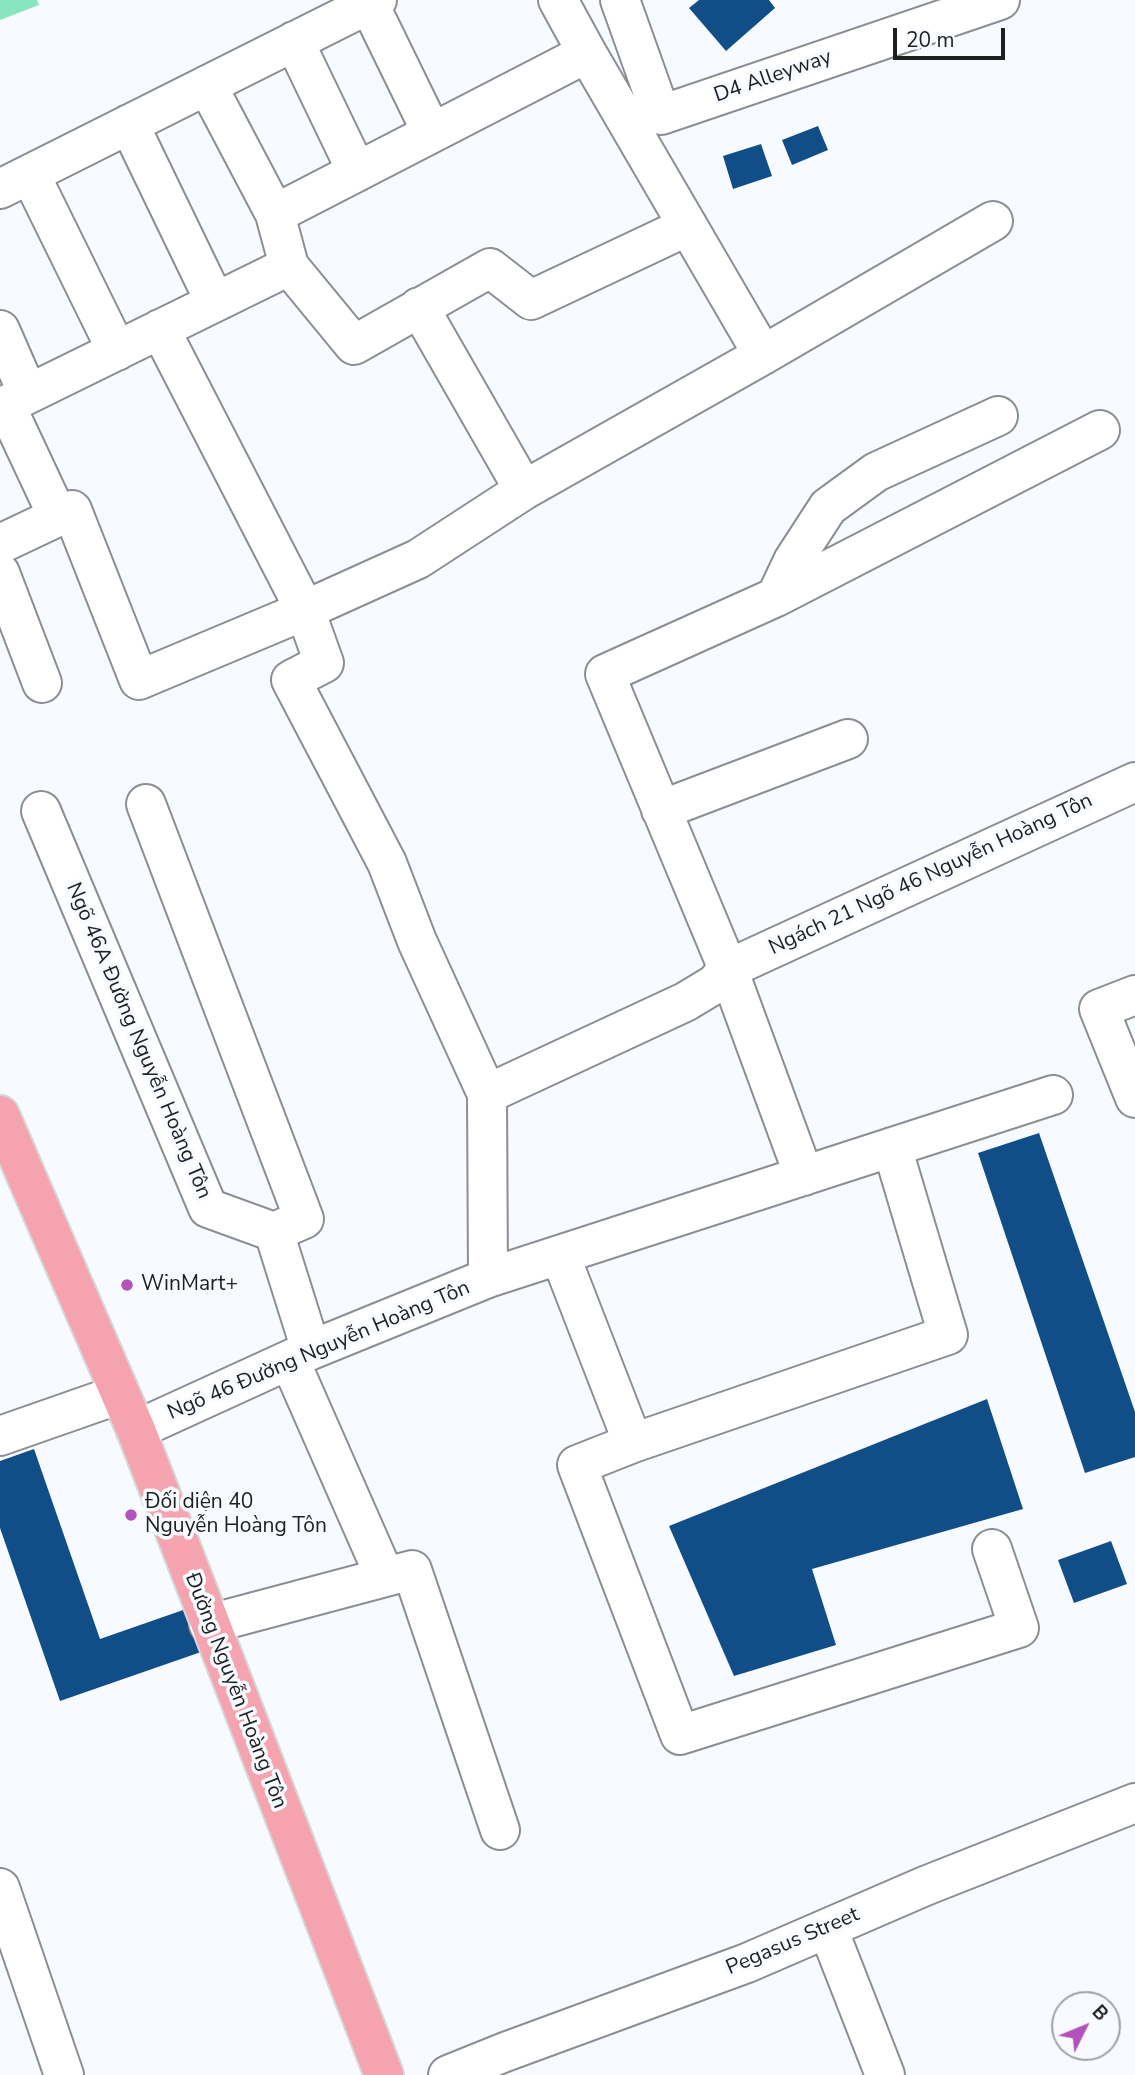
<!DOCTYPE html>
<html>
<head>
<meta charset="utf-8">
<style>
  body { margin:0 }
  #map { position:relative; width:1135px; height:2075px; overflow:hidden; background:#f7fbff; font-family:"Nunito Sans",sans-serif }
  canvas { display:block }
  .north { position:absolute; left:1051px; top:1991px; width:70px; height:70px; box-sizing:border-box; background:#f7fbff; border:2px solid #a0a3a6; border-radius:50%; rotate:47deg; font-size:19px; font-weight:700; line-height:28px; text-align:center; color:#1e1f20 }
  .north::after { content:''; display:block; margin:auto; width:24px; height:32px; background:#b252ba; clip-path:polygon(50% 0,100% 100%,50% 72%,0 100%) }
  .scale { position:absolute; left:893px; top:28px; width:112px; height:32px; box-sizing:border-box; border:4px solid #1e1f20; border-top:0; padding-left:9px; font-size:21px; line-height:24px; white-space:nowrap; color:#1e1f20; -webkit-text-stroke:5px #f7fbff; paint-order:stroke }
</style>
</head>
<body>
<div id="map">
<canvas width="1135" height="2075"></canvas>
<div class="north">B</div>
<div class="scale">20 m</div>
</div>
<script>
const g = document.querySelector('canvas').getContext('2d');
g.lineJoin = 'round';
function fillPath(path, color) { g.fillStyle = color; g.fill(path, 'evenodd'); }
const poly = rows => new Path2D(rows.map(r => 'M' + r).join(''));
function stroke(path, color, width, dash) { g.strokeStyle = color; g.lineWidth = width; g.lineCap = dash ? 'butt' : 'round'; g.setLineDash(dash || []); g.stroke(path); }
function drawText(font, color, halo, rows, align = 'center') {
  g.font = font + ' "Nunito Sans",sans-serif'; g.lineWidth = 7; g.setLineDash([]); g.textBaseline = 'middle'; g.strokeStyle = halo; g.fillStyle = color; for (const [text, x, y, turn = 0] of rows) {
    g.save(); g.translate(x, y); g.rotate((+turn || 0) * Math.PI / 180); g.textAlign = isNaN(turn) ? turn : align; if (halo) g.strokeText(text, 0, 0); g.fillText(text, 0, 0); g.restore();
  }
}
const green = poly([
  [0,0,37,0,39,5,0,20]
]);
const building = poly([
  [699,0,769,0,775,8,726,51,689,8],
  [818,126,828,150,792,165,782,140],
  [761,144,772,176,733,189,723,156],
  [1039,1133,1135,1412,1135,1457,1085,1473,978,1153],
  [987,1399,1023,1509,812,1569,836,1645,734,1676,669,1526],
  [34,1449,100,1639,186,1609,201,1652,60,1701,0,1528,0,1461],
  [1111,1541,1127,1584,1074,1603,1058,1560]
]);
const minor = poly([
  [558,0,587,53,763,355],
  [620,0,661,115,1000,0],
  [369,4,432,133],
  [294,41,357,172],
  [207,85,275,214],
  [129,124,215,302],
  [30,174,117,351],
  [0,189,377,0],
  [289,266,354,345,490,268,531,300,688,226],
  [419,307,524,490],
  [0,330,28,394],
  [6,406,58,517],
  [0,408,289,266,275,214,587,53],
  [0,544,72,510,139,680,294,615,418,559,524,490,763,355,993,221],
  [0,573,42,683],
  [776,597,793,561,828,507,876,472,998,416],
  [146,804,304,1219,274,1232,311,1350],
  [661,810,848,739],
  [41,811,208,1208,274,1232],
  [1135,995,1099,1009,1135,1098],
  [487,1094,685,1002,715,984,728,969,605,674,776,597,1100,430],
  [804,1176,728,969,1135,782],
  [560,1255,633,1443,948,1335,892,1147],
  [488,1278,1053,1095],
  [290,1361,385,1577],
  [136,1430,311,1350,488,1278,487,1094,417,941,387,863,291,680,324,663,305,610,160,329],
  [0,1436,120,1394],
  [633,1443,577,1465,680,1735,1019,1628,992,1549],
  [209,1624,412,1570,500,1830],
  [0,1888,64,2075],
  [828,1929,885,2075],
  [448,2075,505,2052,747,1963,925,1886,1135,1803]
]);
const major = poly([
  [0,1115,136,1430,384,2075]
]);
const markers = [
  [127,1285,7,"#b252ba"],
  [131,1515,7,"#b252ba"]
];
const streetNames = [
  ["D4 Alleyway",773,77,-19],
  ["Ngách 21 Ngõ 46 Nguyễn Hoàng Tôn",931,875,-25],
  ["Ngõ 46A Đường Nguyễn Hoàng Tôn",138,1041,67],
  ["Ngõ 46 Đường Nguyễn Hoàng Tôn",319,1351,-23],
  ["Đường Nguyễn Hoàng Tôn",235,1691,69],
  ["Pegasus Street",793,1942,-23]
];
const poiNames = [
  ["WinMart+",141,1285],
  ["Đối diện 40",145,1503],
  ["Nguyễn Hoàng Tôn",145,1527]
];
fillPath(green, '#87e6bd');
fillPath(building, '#114e88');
stroke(minor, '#8b8e92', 42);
stroke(major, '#d6d7d7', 42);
stroke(minor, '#fff', 38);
stroke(major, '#f5a3ae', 38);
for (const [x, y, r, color] of markers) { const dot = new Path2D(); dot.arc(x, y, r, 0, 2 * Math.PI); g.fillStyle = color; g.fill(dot); stroke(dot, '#f7fbff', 2.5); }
drawText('21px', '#1e1f20', '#f7fbff', streetNames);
drawText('21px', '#1e1f20', '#f7fbff', poiNames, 'left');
</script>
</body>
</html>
